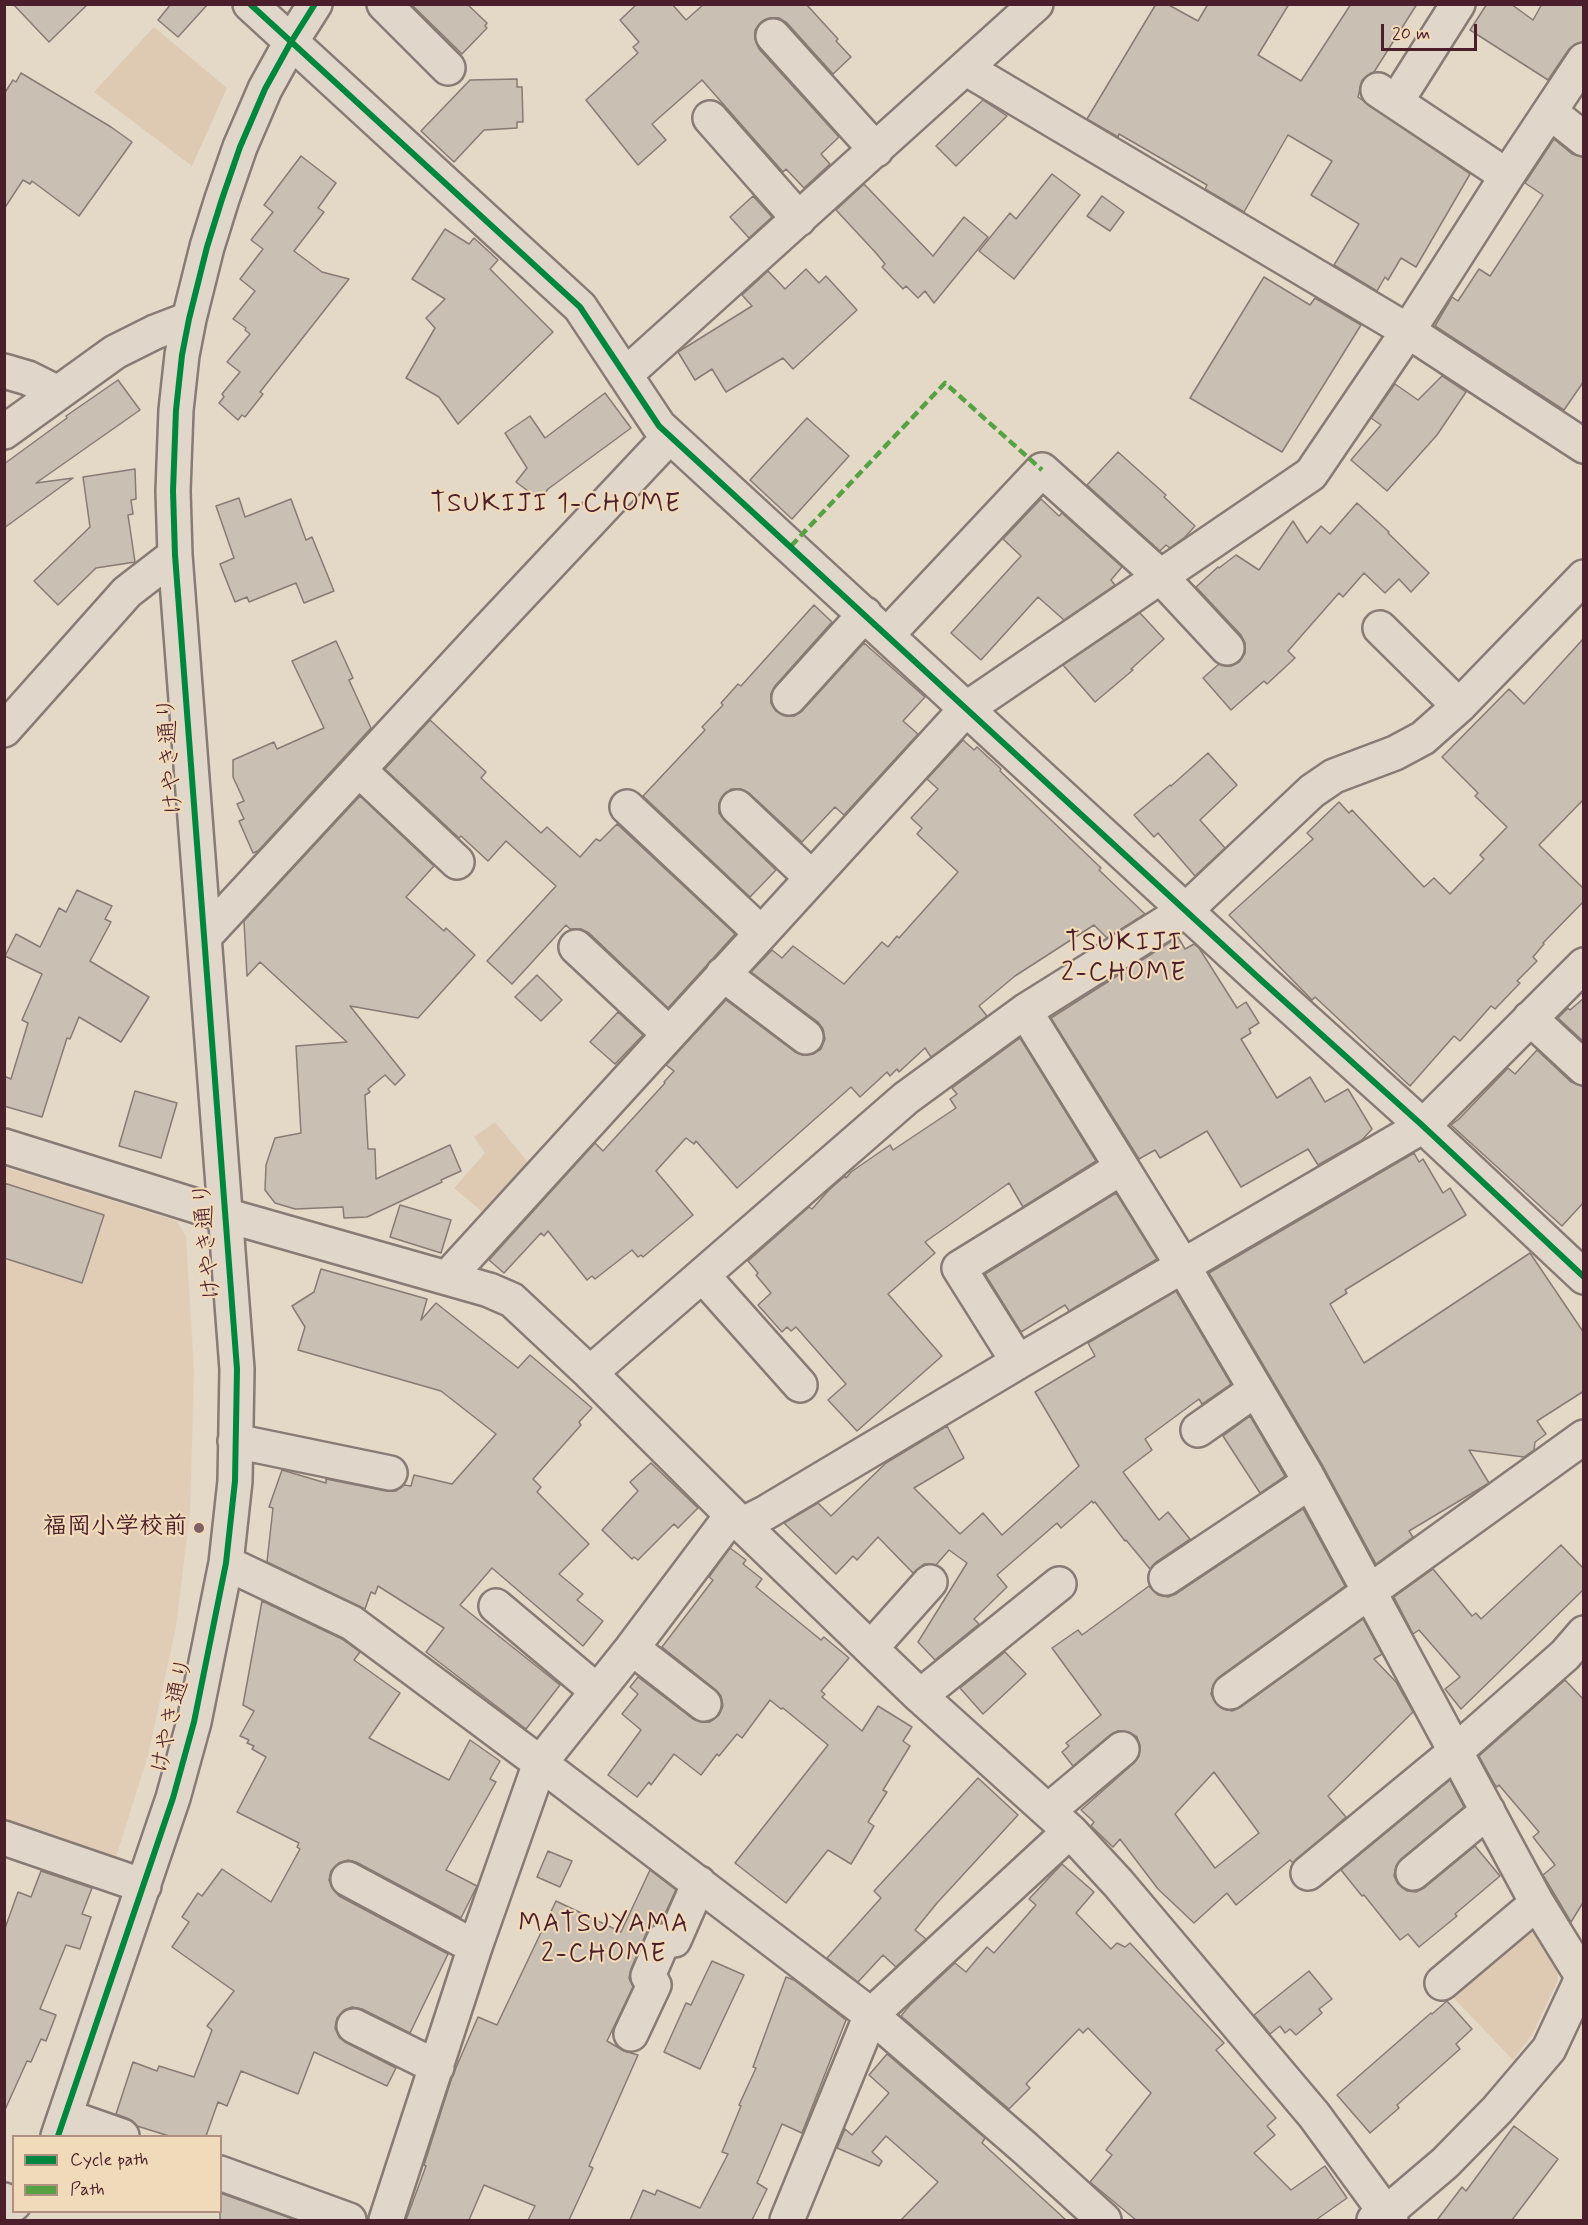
<!DOCTYPE html>
<html>
<head>
<meta charset="utf-8">
<style>
  body { margin:0 }
  #map { position:relative; width:1588px; height:2225px; overflow:hidden; background:#e4d8c6; font-family:Mynerve,sans-serif }
  canvas { display:block }
  .frame { position:absolute; inset:0; border:6px solid #4a1f2b; pointer-events:none }
  .legend { position:absolute; left:12px; top:2135px; width:210px; height:78px; box-sizing:border-box; background:#f1dab9; border:2px solid #ae8f80; margin:0; padding:8px 10px; list-style:none; font-size:18px; color:#4a1f2b }
  .legend li { display:flex; align-items:center; gap:12px; height:30px }
  .legend b { width:30px; border:2px solid #ae8f80 }
  .scale { position:absolute; left:1381px; top:24px; width:96px; height:27px; box-sizing:border-box; border:3px solid #4a1f2b; border-top:0; padding-left:8px; font-size:18px; line-height:21px; white-space:nowrap; color:#4a1f2b; -webkit-text-stroke:4px #f1dab9; paint-order:stroke }
</style>
</head>
<body>
<div id="map">
<canvas width="1588" height="2225"></canvas>
<div class="frame"></div>
<ul class="legend">
<li><b style="height:8px;background:#00873e"></b>Cycle path</li>
<li><b style="height:8px;background:#56a243"></b>Path</li>
</ul>
<div class="scale">20 m</div>
</div>
<script>
const g = document.querySelector('canvas').getContext('2d');
g.lineJoin = 'round';
function fillPath(path, color) { g.fillStyle = color; g.fill(path, 'evenodd'); }
const poly = rows => new Path2D(rows.map(r => 'M' + r).join(''));
function stroke(path, color, width, dash) { g.strokeStyle = color; g.lineWidth = width; g.lineCap = dash ? 'butt' : 'round'; g.setLineDash(dash || []); g.stroke(path); }
function drawText(font, color, halo, rows, align = 'center') {
  g.font = font + ' Mynerve,"Klee One",sans-serif'; g.lineWidth = 4.5; g.setLineDash([]); g.textBaseline = 'middle'; g.strokeStyle = halo; g.fillStyle = color; for (const [text, x, y, turn = 0] of rows) {
    g.save(); g.translate(x, y); g.rotate((+turn || 0) * Math.PI / 180); g.textAlign = isNaN(turn) ? turn : align; if (halo) g.strokeText(text, 0, 0); g.fillText(text, 0, 0); g.restore();
  }
}
const built = poly([
  [4,1167,177,1221,186,1237,194,1371,190,1512,176,1627,148,1755,113,1867,5,1829]
]);
const green = poly([
  [154,27,227,88,192,166,94,92],
  [495,1122,531,1166,486,1215,454,1188,485,1153,474,1137],
  [1534,1919,1557,1966,1558,1980,1532,2035,1513,2060,1448,1992]
]);
const building = poly([
  [13,4,88,4,49,42,13,4],
  [171,4,208,4,178,37,158,20,171,4],
  [411,4,467,4,487,23,485,26,487,28,462,54,411,4],
  [637,4,672,4,686,20,704,4,806,4,838,39,836,41,851,57,833,74,787,23,779,18,770,18,761,22,755,30,755,39,759,49,839,137,821,154,830,164,804,188,786,169,783,172,702,80,652,124,666,140,638,165,586,100,638,53,633,47,639,42,620,20,637,4],
  [1156,4,1167,4,1198,21,1208,4,1289,4,1258,55,1301,81,1351,4,1417,4,1374,72,1362,80,1358,97,1470,174,1416,267,1401,258,1388,280,1385,277,1377,291,1334,265,1359,224,1311,195,1332,161,1288,135,1244,212,1205,189,1207,185,1119,134,1118,137,1087,119,1156,4],
  [1487,4,1511,4,1533,20,1542,4,1584,4,1584,42,1575,44,1569,49,1548,80,1470,30,1487,4],
  [21,73,111,127,132,142,79,216,32,181,30,184,23,180,4,209,4,94,13,80,16,82,21,73],
  [517,79,517,87,522,87,523,122,517,122,517,128,484,130,454,162,421,131,470,80,517,79],
  [983,100,1007,116,956,166,936,146,983,100],
  [1554,139,1572,154,1584,157,1584,381,1564,410,1435,326,1452,297,1458,301,1479,269,1490,276,1543,195,1525,183,1554,139],
  [301,156,336,183,318,208,324,212,294,251,322,272,349,279,260,392,263,394,245,417,242,415,238,420,219,403,224,397,222,394,240,372,227,362,250,334,245,330,246,328,233,319,255,291,240,279,263,249,251,240,273,212,264,205,301,156],
  [1052,174,1080,195,1014,279,979,251,1010,213,1016,219,1052,174],
  [864,184,933,256,964,217,988,237,934,303,925,291,918,298,906,286,903,289,882,267,885,264,876,253,836,210,864,184],
  [753,196,772,217,749,238,730,217,753,196],
  [1102,196,1124,212,1110,231,1087,216,1102,196],
  [445,229,469,244,474,238,498,260,490,269,553,332,458,424,439,397,406,378,435,328,426,318,445,299,412,279,445,229],
  [806,269,819,283,826,276,857,310,793,369,783,358,726,392,712,369,695,380,678,352,752,306,742,295,768,271,785,289,806,269],
  [1264,277,1310,305,1315,298,1361,325,1282,452,1190,398,1264,277],
  [1442,376,1466,392,1437,435,1387,491,1351,460,1381,425,1371,418,1395,384,1418,400,1442,376],
  [118,380,140,410,36,483,73,478,4,528,4,464,67,418,66,416,118,380],
  [605,393,631,428,548,489,540,500,516,482,527,468,505,433,530,416,545,438,605,393],
  [807,418,849,456,792,519,750,480,807,418],
  [1118,452,1166,495,1164,497,1195,526,1185,537,1170,548,1166,545,1160,551,1087,485,1118,452],
  [135,469,136,499,131,500,133,514,128,515,135,562,96,568,58,605,34,581,90,527,83,477,135,469],
  [239,498,245,517,291,499,306,540,312,537,334,591,304,603,296,583,249,602,247,597,235,602,220,564,234,558,216,506,239,498],
  [1041,499,1059,516,1062,513,1122,567,1111,580,1115,585,1064,620,1038,597,981,660,951,633,1021,556,1003,539,1041,499],
  [1357,503,1389,532,1388,533,1429,573,1411,592,1399,579,1385,593,1364,573,1343,597,1339,593,1288,651,1295,658,1267,684,1264,681,1231,710,1203,678,1219,664,1231,666,1239,662,1245,653,1245,643,1241,635,1196,587,1218,567,1219,568,1236,555,1259,570,1293,521,1307,543,1321,526,1330,534,1357,503],
  [814,605,832,622,775,686,771,694,771,703,776,711,786,716,794,716,802,711,864,643,925,697,903,721,918,734,844,815,835,807,802,842,749,793,741,789,731,789,724,794,719,803,719,813,724,820,776,870,750,897,643,796,705,730,702,727,723,705,721,703,738,684,741,686,814,605],
  [1140,613,1164,639,1131,669,1133,670,1095,702,1063,665,1140,613],
  [1584,638,1584,799,1539,845,1584,889,1584,901,1543,943,1544,944,1533,957,1537,961,1517,981,1520,983,1495,1009,1491,1006,1460,1041,1454,1036,1410,1086,1315,997,1312,1000,1229,915,1313,839,1307,833,1339,802,1349,813,1352,810,1424,887,1434,878,1450,894,1484,859,1480,855,1507,827,1475,796,1478,793,1442,757,1509,689,1524,704,1584,638],
  [336,641,353,678,349,680,371,728,258,851,253,853,239,821,244,819,237,804,244,801,233,777,233,760,274,742,277,749,324,728,292,661,336,641],
  [430,720,486,772,481,778,541,833,547,827,580,857,596,839,600,841,617,824,735,934,668,1008,589,933,581,929,570,929,566,925,512,984,487,961,556,886,506,841,488,861,461,836,459,838,385,769,430,720],
  [963,740,974,750,977,747,1001,769,1000,771,1101,868,1099,870,1145,914,1107,938,1094,925,1015,976,979,1006,987,1016,931,1057,925,1048,899,1072,897,1069,890,1076,887,1072,860,1097,851,1087,737,1188,696,1141,694,1144,686,1138,656,1171,693,1215,643,1257,641,1255,638,1257,632,1250,595,1279,592,1276,587,1280,548,1231,544,1236,541,1233,504,1273,489,1260,595,1143,603,1151,665,1083,664,1082,674,1071,666,1065,726,1000,795,1052,803,1055,813,1054,821,1049,825,1039,823,1029,818,1022,751,972,772,950,782,958,793,946,844,984,882,942,888,947,897,936,899,938,958,872,917,834,922,828,911,818,938,789,927,779,963,740],
  [1208,753,1237,785,1200,820,1225,848,1195,876,1158,833,1154,837,1134,815,1170,785,1171,786,1208,753],
  [360,796,434,866,406,897,444,931,446,928,475,955,418,1018,350,1006,405,1075,395,1085,385,1075,368,1089,370,1092,365,1095,368,1149,375,1149,376,1179,450,1145,461,1171,441,1180,442,1182,367,1217,344,1218,343,1207,295,1209,275,1203,265,1190,266,1165,275,1138,301,1133,296,1046,347,1042,260,962,247,976,244,921,360,796],
  [77,890,112,906,105,919,111,922,90,961,149,997,121,1042,79,1017,70,1039,67,1038,42,1117,4,1106,4,1076,11,1079,28,1023,22,1020,42,974,5,956,16,934,40,947,59,908,66,912,77,890],
  [1178,937,1185,949,1194,944,1199,948,1237,1008,1246,1002,1259,1023,1249,1029,1251,1033,1241,1039,1277,1098,1310,1077,1325,1102,1348,1089,1372,1129,1362,1140,1318,1165,1308,1149,1241,1187,1207,1131,1160,1158,1155,1150,1139,1159,1051,1018,1178,937],
  [537,975,562,1000,541,1021,515,997,537,975],
  [1584,998,1584,1042,1558,1018,1568,1008,1570,1010,1584,998],
  [618,1012,643,1035,615,1064,590,1042,618,1012],
  [1020,1038,1096,1161,1023,1207,1009,1183,925,1242,935,1253,888,1294,942,1356,857,1431,828,1400,846,1384,796,1327,791,1331,787,1327,782,1332,758,1305,771,1293,756,1275,758,1273,748,1261,809,1207,812,1209,829,1190,845,1176,846,1178,851,1172,890,1145,893,1150,956,1108,950,1099,957,1094,952,1088,1020,1038],
  [1537,1050,1571,1082,1584,1086,1584,1202,1562,1226,1451,1125,1459,1119,1508,1068,1515,1074,1537,1050],
  [135,1091,177,1103,161,1158,119,1146,135,1091],
  [1414,1153,1419,1162,1423,1159,1443,1193,1450,1188,1466,1215,1345,1290,1347,1293,1330,1304,1364,1363,1530,1253,1584,1333,1584,1391,1537,1421,1546,1434,1535,1442,1534,1450,1524,1457,1469,1450,1489,1483,1409,1531,1413,1537,1376,1564,1323,1466,1209,1273,1414,1153],
  [4,1183,104,1215,82,1283,4,1258,4,1183],
  [1116,1193,1157,1259,1069,1311,1065,1305,1021,1332,985,1274,1116,1193],
  [400,1205,451,1220,441,1253,390,1237,400,1205],
  [321,1269,427,1299,421,1320,436,1303,518,1368,530,1355,592,1408,579,1422,581,1425,533,1479,541,1487,537,1492,589,1544,559,1574,583,1594,577,1600,603,1621,583,1646,492,1568,460,1605,560,1685,526,1729,426,1652,444,1628,378,1586,375,1594,371,1592,365,1609,267,1562,273,1508,269,1507,282,1470,326,1483,326,1479,386,1491,396,1491,404,1485,411,1486,414,1475,452,1484,496,1434,441,1391,298,1350,305,1327,292,1306,314,1292,321,1269],
  [1176,1291,1231,1384,1202,1404,1199,1399,1145,1439,1152,1450,1123,1472,1159,1520,1168,1512,1190,1539,1156,1562,1150,1569,1126,1540,1125,1541,1095,1502,1093,1503,1092,1501,1061,1528,1057,1523,997,1575,1007,1587,974,1619,979,1624,935,1660,918,1642,967,1563,949,1550,936,1565,924,1564,913,1573,878,1537,857,1560,853,1556,836,1574,784,1523,818,1503,831,1516,886,1463,947,1426,964,1458,914,1488,960,1534,983,1513,1002,1535,1079,1466,1035,1392,1095,1356,1088,1343,1176,1291],
  [1250,1416,1285,1476,1260,1493,1223,1436,1250,1416],
  [651,1463,698,1508,678,1528,674,1524,638,1560,634,1557,632,1559,602,1530,638,1491,630,1482,651,1463],
  [1303,1509,1345,1586,1219,1677,1213,1685,1211,1694,1215,1702,1223,1709,1232,1711,1241,1707,1363,1619,1382,1654,1374,1659,1396,1682,1413,1712,1328,1796,1346,1817,1293,1863,1290,1860,1236,1905,1227,1893,1194,1923,1158,1889,1120,1839,1113,1847,1091,1826,1094,1822,1081,1810,1134,1763,1139,1756,1140,1746,1137,1737,1129,1732,1118,1731,1110,1735,1073,1766,1062,1752,1069,1746,1066,1743,1101,1715,1052,1648,1078,1630,1082,1635,1149,1586,1158,1595,1168,1597,1176,1594,1303,1509],
  [1214,1772,1259,1833,1215,1868,1175,1814,1214,1772],
  [1561,1545,1584,1569,1584,1589,1461,1709,1445,1689,1460,1677,1419,1630,1413,1634,1394,1597,1433,1569,1472,1616,1476,1613,1481,1619,1561,1545],
  [730,1548,746,1560,743,1564,762,1579,756,1587,821,1640,824,1637,849,1658,821,1691,825,1694,822,1697,862,1731,878,1706,912,1727,903,1741,910,1746,883,1790,887,1792,868,1822,874,1826,851,1864,828,1850,786,1903,735,1863,828,1745,783,1708,781,1709,770,1700,742,1738,737,1734,719,1756,717,1754,701,1775,674,1754,651,1785,649,1782,637,1797,608,1775,641,1730,622,1714,638,1694,630,1687,638,1677,693,1719,701,1722,710,1722,719,1715,723,1706,721,1696,716,1690,662,1647,713,1580,709,1577,730,1548],
  [262,1601,342,1639,360,1652,354,1660,400,1693,369,1738,449,1780,470,1740,500,1761,490,1779,496,1782,446,1870,477,1886,461,1918,356,1862,348,1860,339,1863,331,1871,329,1880,332,1888,339,1896,448,1954,410,2033,362,2009,352,2007,344,2010,337,2018,335,2028,339,2037,345,2042,396,2068,387,2086,314,2052,298,2094,241,2071,227,2106,218,2102,206,2136,169,2136,137,2126,129,2119,116,2114,133,2062,157,2071,159,2066,194,2077,212,2030,207,2026,234,1991,172,1947,189,1922,182,1917,198,1893,202,1896,222,1869,271,1902,300,1849,297,1847,299,1843,237,1812,266,1757,252,1749,254,1746,247,1743,249,1740,240,1736,254,1711,243,1705,262,1601],
  [1005,1652,1026,1674,983,1714,960,1688,1005,1652],
  [1565,1680,1584,1700,1584,1901,1571,1922,1543,1875,1555,1865,1533,1837,1539,1832,1499,1785,1497,1787,1495,1785,1479,1756,1565,1680],
  [978,1778,1018,1815,937,1903,915,1930,926,1939,896,1967,883,1955,858,1982,827,1958,881,1898,874,1891,978,1778],
  [1450,1780,1464,1807,1401,1859,1396,1866,1394,1876,1398,1884,1407,1891,1416,1892,1424,1888,1475,1846,1500,1876,1455,1914,1457,1916,1419,1947,1408,1934,1400,1940,1364,1895,1362,1896,1341,1870,1450,1780],
  [548,1851,572,1861,560,1887,537,1877,548,1851],
  [1062,1864,1094,1892,1076,1913,1111,1949,1117,1943,1125,1947,1130,1943,1224,2043,1216,2050,1276,2118,1267,2126,1275,2135,1254,2153,1291,2190,1325,2166,1347,2198,1316,2220,1136,2220,1090,2182,1112,2155,1106,2150,1151,2093,1088,2028,1083,2033,1079,2029,1026,2084,1030,2088,1009,2109,901,2016,910,2005,955,1963,966,1972,987,1947,994,1953,1036,1905,1029,1899,1062,1864],
  [650,1870,676,1890,661,1922,652,1926,646,1934,631,1969,629,1978,633,1987,607,2041,624,2051,638,2055,589,2166,593,2168,569,2220,528,2220,535,2206,484,2185,469,2220,406,2220,426,2166,424,2165,452,2077,478,2017,497,2025,556,1901,621,1932,650,1870],
  [41,1871,92,1888,82,1914,91,1917,80,1949,66,1945,40,2009,56,2015,46,2041,41,2039,31,2062,27,2061,4,2112,4,1931,18,1892,31,1897,41,1871],
  [712,1961,744,1975,700,2069,664,2052,686,2003,691,2005,712,1961],
  [1309,1971,1332,1999,1319,2009,1322,2013,1296,2035,1290,2029,1285,2033,1280,2026,1270,2034,1254,2015,1309,1971],
  [786,1977,794,1980,846,2020,802,2133,782,2124,757,2183,767,2189,752,2220,630,2220,643,2190,655,2195,657,2190,700,2208,728,2154,722,2152,741,2106,739,2105,756,2068,753,2067,786,1977],
  [1447,2001,1472,2029,1456,2044,1460,2049,1397,2105,1399,2108,1370,2133,1337,2095,1431,2013,1432,2014,1447,2001],
  [887,2054,985,2138,982,2143,1066,2220,901,2220,938,2182,886,2136,872,2152,882,2161,879,2166,837,2148,845,2129,852,2135,889,2093,869,2075,887,2054],
  [1514,2126,1558,2159,1512,2220,1437,2220,1462,2187,1466,2191,1514,2126],
  [220,2193,296,2220,220,2220,220,2193]
]);
const minor = poly([
  [250,4,580,307,659,426,1262,981,1423,1126,1584,1277],
  [384,4,448,68],
  [773,36,876,150],
  [967,69,1408,331,1584,446],
  [1378,90,1507,176],
  [1396,102,1458,4],
  [1550,112,1584,139],
  [710,118,799,219],
  [4,371,28,378,58,393],
  [625,375,1036,4],
  [4,432,115,352,155,332,189,319],
  [1380,628,1459,706],
  [887,635,1042,470,1160,576,1227,648],
  [789,698,865,614],
  [4,730,127,592,175,555],
  [359,770,457,862],
  [627,807,761,933],
  [737,807,811,877],
  [204,937,484,634,670,436],
  [576,947,669,1034],
  [723,974,806,1037],
  [1025,1011,1183,1266,1307,1476,1537,1903,1582,1976],
  [1530,1018,1584,1068],
  [4,1146,225,1215,489,1290,512,1300,590,1373,732,1515,920,1696,1070,1831,1118,1883,1314,2115,1391,2220],
  [703,1276,800,1385],
  [447,1278,966,709,1311,474,1408,331,1507,176,1584,60],
  [1018,1362,959,1268,1121,1168],
  [590,1373,906,1098,1025,1011,1186,910,1312,791,1334,776,1395,753,1423,738,1459,706,1584,577],
  [1198,1430,1255,1390],
  [235,1441,390,1473],
  [743,1524,765,1513,1018,1362,1423,1126,1584,965],
  [226,1563,352,1623,540,1763,871,2015,1025,2148,1104,2220],
  [1166,1578,1310,1482],
  [496,1606,597,1691],
  [632,1648,704,1704],
  [871,1648,930,1582],
  [1230,1692,1584,1437],
  [920,1696,1059,1584],
  [1048,1811,1122,1749],
  [4,1838,144,1886],
  [1308,1873,1456,1751,1565,1655,1584,1633],
  [1413,1873,1488,1811],
  [348,1879,475,1947],
  [1442,1983,1537,1903],
  [354,2026,437,2067],
  [631,2034,654,1985,648,1976,663,1941,674,1940,699,1883],
  [65,2116,122,2136],
  [58,2136,173,1798,194,1722,226,1563,235,1481,237,1369,175,555,173,491,176,410,182,355,189,319,207,247,222,199,240,147,265,89,291,42,315,4],
  [220,2173,349,2220],
  [4,2200,14,2204],
  [386,2220,475,1947,540,1763,632,1648,732,1515],
  [787,2220,871,2015,1070,1831],
  [1374,2220,1385,2214,1445,2163,1497,2110,1549,2049,1584,1974]
]);
const quiet = poly([
  [791,546,945,383,1042,470]
]);
const cycleway = poly([
  [250,4,580,307,659,426,1262,981,1423,1126,1584,1277],
  [58,2136,173,1798,194,1722,226,1563,235,1481,237,1369,175,555,173,491,176,410,182,355,189,319,207,247,222,199,240,147,265,89,291,42,315,4]
]);
const markers = [
  [199,1528,6,"#806061"]
];
const streetNames = [
  ["けやき通り",172,756,-94],
  ["けやき通り",209,1241,-95],
  ["けやき通り",174,1716,-77]
];
const poiNames = [
  ["福岡小学校前",187,1528]
];
const neighbourhoodNames = [
  ["TSUKIJI 1-CHOME",556,506],
  ["TSUKIJI",1124,945],
  ["2-CHOME",1124,975],
  ["MATSUYAMA",604,1926],
  ["2-CHOME",604,1956]
];
fillPath(built, '#e1cdb6');
fillPath(green, '#decab3');
fillPath(building, '#cabfb3');
stroke(building, '#887a74', 1.5);
stroke(minor, '#887a74', 38);
stroke(minor, '#e0d7ca', 33);
stroke(quiet, '#56a243', 4.5, [9, 4.5]);
stroke(cycleway, '#00873e', 6);
for (const [x, y, r, color] of markers) { const dot = new Path2D(); dot.arc(x, y, r, 0, 2 * Math.PI); g.fillStyle = color; g.fill(dot); stroke(dot, '#f1dab9', 2); }
drawText('24px', '#4a1f2b', '#f1dab9', streetNames);
drawText('bold 24px', '#4a1f2b', '#f1dab9', poiNames, 'right');
g.letterSpacing = '1.5px';
drawText('26px', '#4a1f2b', '#f1dab9', neighbourhoodNames);
g.letterSpacing = '0px';
</script>
</body>
</html>
